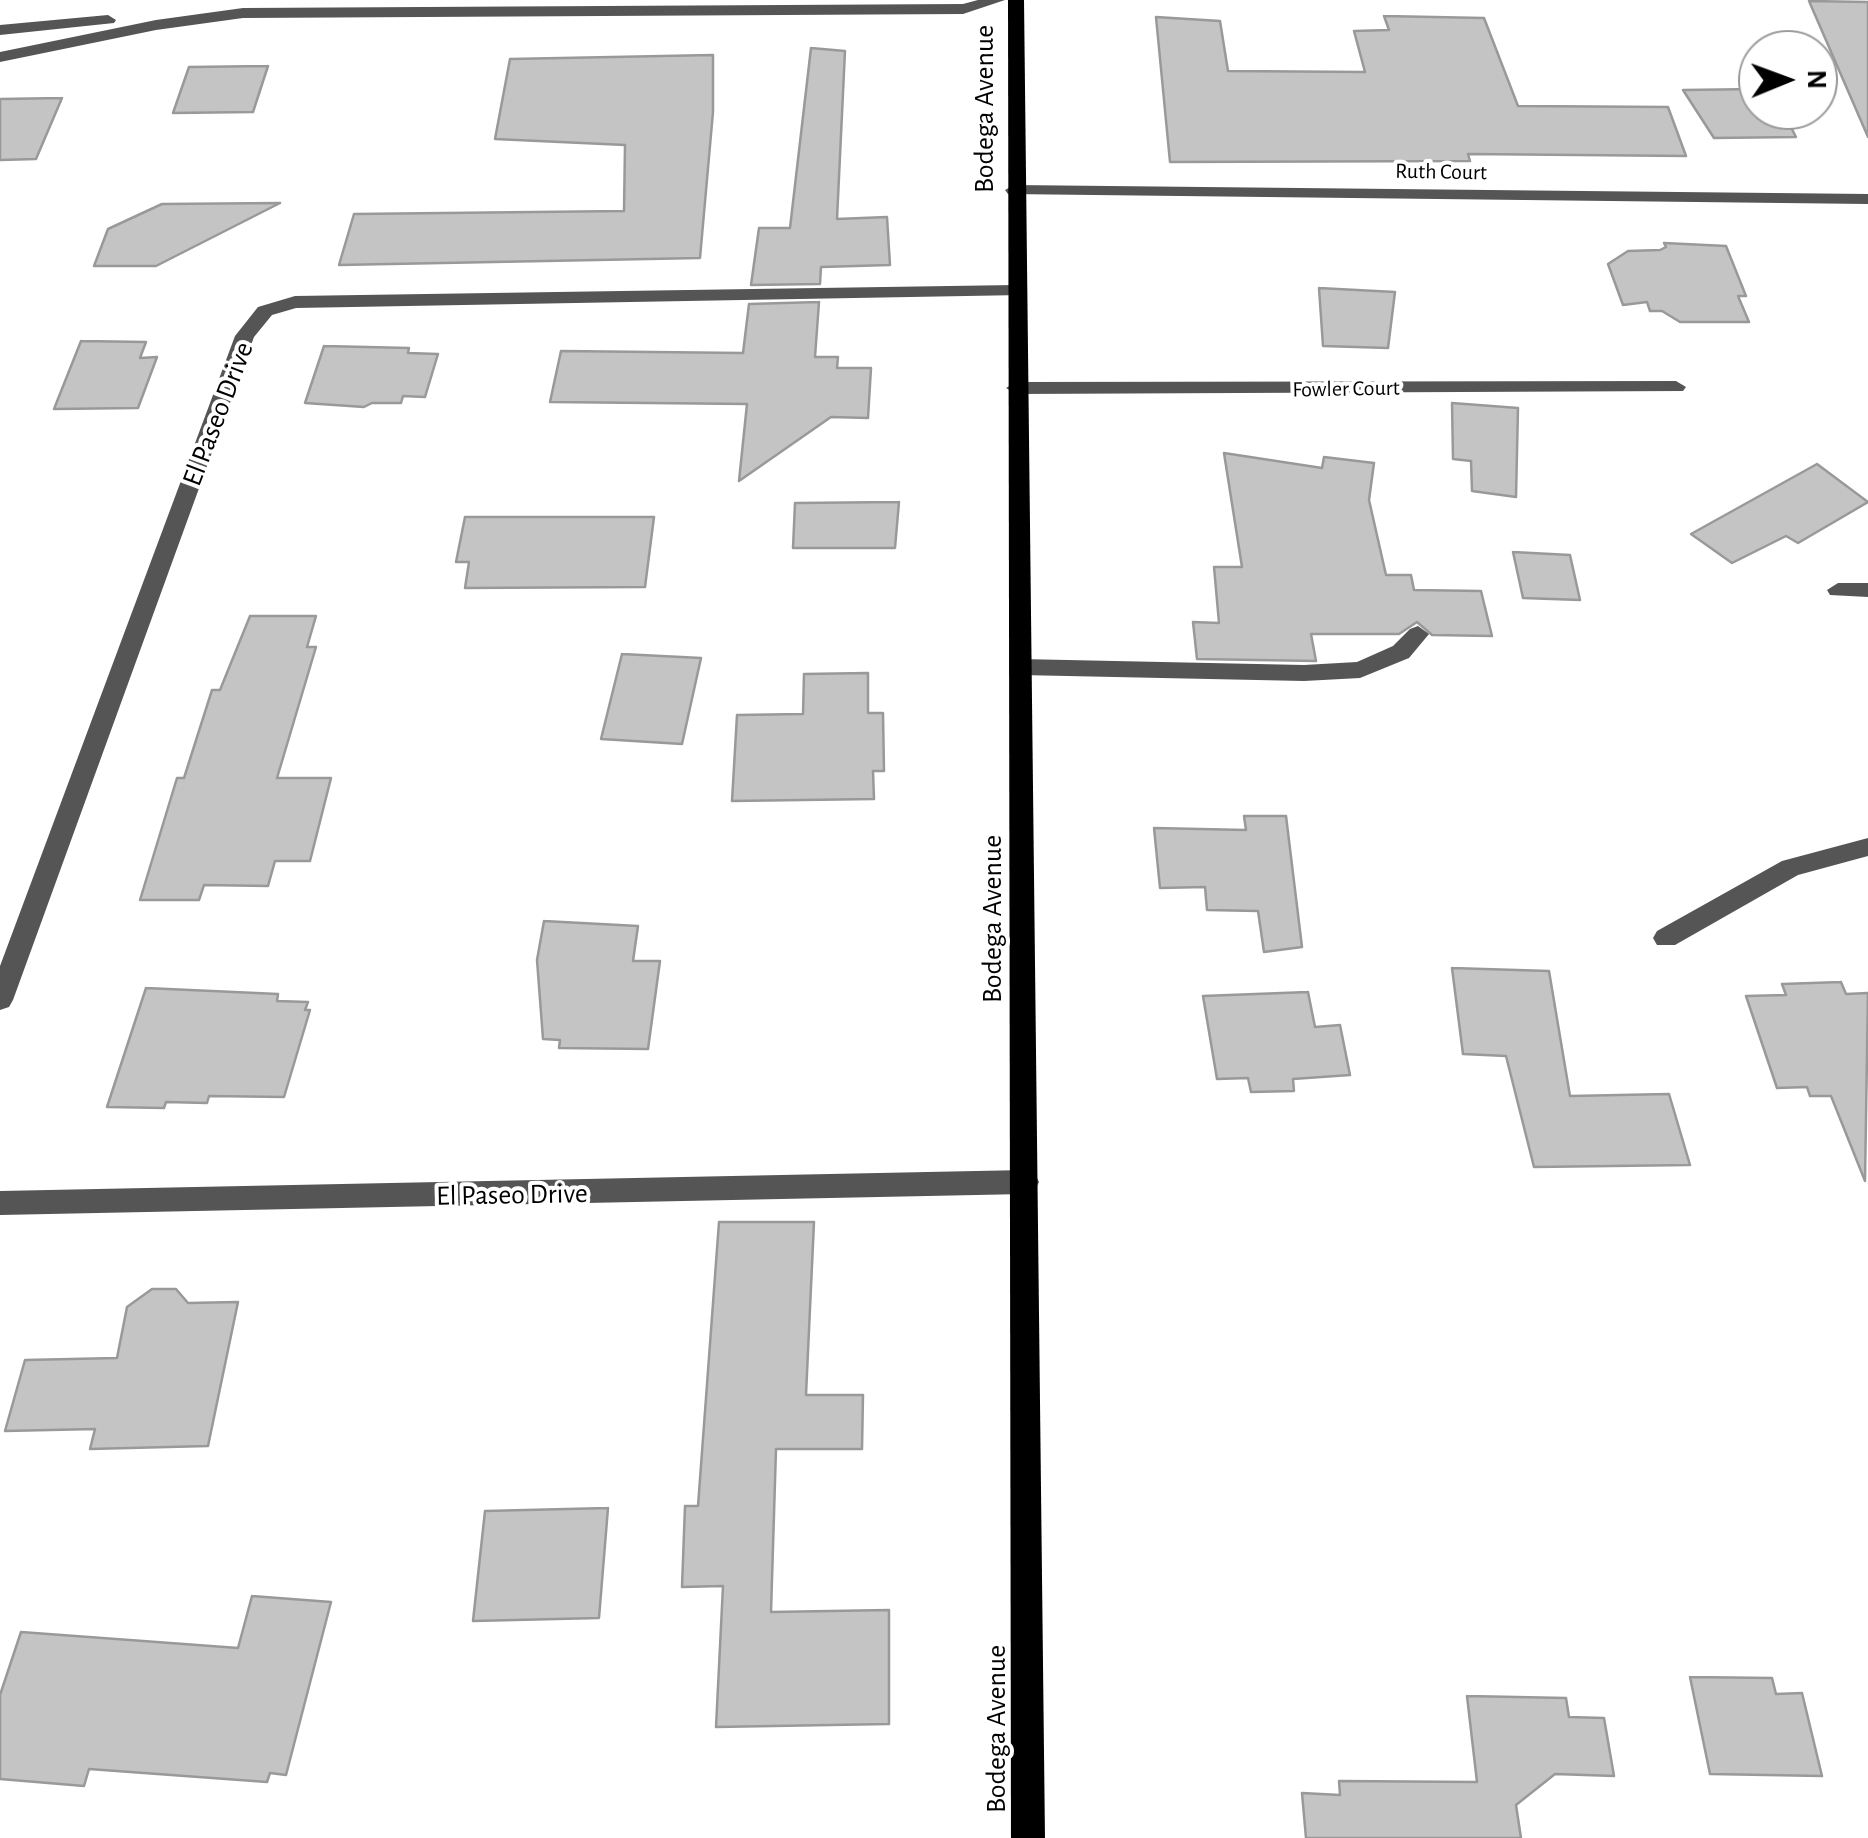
<!DOCTYPE html>
<html>
<head>
<meta charset="utf-8">
<style>
  body { margin:0 }
  #map { position:relative; width:1868px; height:1838px; overflow:hidden; background:#fff; font-family:"Alegreya Sans",sans-serif }
  canvas { display:block }
  .north { position:absolute; left:1738px; top:30px; width:100px; height:100px; box-sizing:border-box; background:#fff; border:2px solid #999; border-radius:50%; rotate:89deg; font-size:28px; font-weight:700; line-height:40px; text-align:center; color:#000 }
  .north::after { content:''; display:block; margin:auto; width:35px; height:45px; background:#000; clip-path:polygon(50% 0,100% 100%,50% 72%,0 100%) }
</style>
</head>
<body>
<div id="map">
<canvas width="1868" height="1838"></canvas>
<div class="north">N</div>
</div>
<script>
const g = document.querySelector('canvas').getContext('2d');
g.lineJoin = 'round';
function fillPath(path, color) { g.fillStyle = color; g.fill(path, 'evenodd'); }
const poly = rows => new Path2D(rows.map(r => 'M' + r).join(''));
function stroke(path, color, width, dash) { g.strokeStyle = color; g.lineWidth = width; g.lineCap = dash ? 'butt' : 'round'; g.setLineDash(dash || []); g.stroke(path); }
function drawText(font, color, halo, rows, align = 'center') {
  g.font = font + ' "Alegreya Sans",sans-serif'; g.lineWidth = 8; g.setLineDash([]); g.textBaseline = 'middle'; g.strokeStyle = halo; g.fillStyle = color; for (const [text, x, y, turn = 0] of rows) {
    g.save(); g.translate(x, y); g.rotate((+turn || 0) * Math.PI / 180); g.textAlign = isNaN(turn) ? turn : align; if (halo) g.strokeText(text, 0, 0); g.fillText(text, 0, 0); g.restore();
  }
}
const building = poly([
  [1809,1,1868,2,1868,137,1809,1],
  [1384,16,1484,18,1518,106,1668,107,1686,156,1468,154,1470,161,1170,162,1156,17,1220,21,1228,71,1365,72,1354,31,1389,30,1384,16],
  [811,48,845,51,837,219,887,217,890,265,821,267,820,284,751,285,759,228,790,228,811,48],
  [713,55,713,112,700,258,339,265,354,214,624,211,625,145,495,139,510,59,713,55],
  [268,66,253,112,173,113,189,67,268,66],
  [1758,89,1758,110,1782,110,1796,137,1714,138,1683,90,1758,89],
  [62,98,36,159,0,160,0,99,62,98],
  [280,203,156,266,94,266,108,229,162,204,280,203],
  [1664,243,1726,246,1746,296,1738,296,1749,322,1680,322,1662,311,1650,311,1647,302,1623,305,1608,264,1628,251,1660,250,1666,247,1664,243],
  [1319,288,1395,292,1388,348,1323,346,1319,288],
  [819,302,815,357,838,357,837,368,871,368,868,418,831,417,739,481,747,404,550,402,561,351,743,353,749,304,819,302],
  [81,341,146,342,140,358,157,357,138,408,54,409,81,341],
  [324,346,409,348,408,353,438,354,425,397,403,396,401,403,372,403,364,407,305,403,324,346],
  [1452,403,1518,408,1516,497,1472,491,1471,461,1453,459,1452,403],
  [1224,453,1322,468,1324,457,1374,463,1369,500,1386,575,1411,575,1414,590,1481,591,1492,636,1432,635,1417,622,1399,634,1311,634,1316,661,1197,659,1193,622,1219,623,1214,567,1242,567,1224,453],
  [1817,464,1868,502,1798,543,1786,536,1732,563,1691,534,1817,464],
  [899,502,895,548,793,548,795,503,899,502],
  [465,517,654,517,645,587,465,588,469,562,456,562,465,517],
  [1513,552,1570,555,1580,600,1523,598,1513,552],
  [250,616,316,616,307,647,316,647,277,778,331,778,310,861,275,861,268,886,204,885,199,900,140,900,177,778,184,778,212,690,220,690,250,616],
  [622,654,701,658,682,744,601,739,622,654],
  [868,673,868,713,883,713,884,771,873,771,874,799,732,801,737,715,803,714,804,674,868,673],
  [1244,816,1286,816,1302,947,1264,952,1258,911,1207,910,1205,887,1160,888,1154,828,1246,830,1244,816],
  [544,921,638,926,633,961,660,961,648,1049,559,1048,560,1040,543,1039,537,960,544,921],
  [1452,968,1549,971,1570,1096,1669,1094,1690,1165,1534,1167,1506,1056,1463,1054,1452,968],
  [1841,982,1846,994,1868,993,1865,1181,1831,1096,1810,1096,1807,1087,1777,1088,1746,996,1786,995,1782,984,1841,982],
  [146,988,278,994,277,1001,308,1002,305,1010,310,1010,284,1097,209,1096,207,1103,166,1102,164,1108,107,1107,146,988],
  [1308,992,1315,1027,1340,1025,1350,1075,1293,1079,1294,1091,1251,1092,1248,1078,1217,1079,1203,996,1308,992],
  [719,1222,814,1222,806,1395,863,1395,862,1449,776,1449,771,1612,889,1610,889,1724,716,1727,723,1586,682,1587,685,1506,698,1506,719,1222],
  [152,1289,176,1289,188,1303,238,1302,208,1446,90,1449,95,1429,5,1431,25,1360,117,1358,127,1307,152,1289],
  [608,1508,599,1618,473,1621,485,1511,608,1508],
  [252,1596,331,1602,286,1775,270,1773,267,1782,89,1769,84,1786,0,1779,0,1695,21,1632,238,1648,252,1596],
  [1690,1677,1772,1678,1776,1694,1802,1693,1822,1776,1710,1774,1690,1677],
  [1467,1696,1566,1698,1569,1717,1604,1718,1614,1776,1555,1774,1516,1805,1521,1838,1306,1838,1302,1793,1340,1795,1339,1781,1477,1782,1467,1696]
]);
const minor = poly([
  [978,0,1005,0,963,14,243,18,156,30,0,62,0,52,156,20,243,8,963,4,978,0],
  [108,15,116,20,114,23,0,35,0,25,108,15],
  [1014,185,1868,194,1868,204,1008,194,1005,190,1014,185],
  [1015,285,1022,287,1022,295,296,308,272,315,254,337,13,1000,9,1007,0,1010,0,966,235,336,258,307,295,296,1015,285],
  [1676,381,1686,387,1683,391,1016,394,1006,388,1016,382,1676,381],
  [1838,583,1868,583,1868,597,1830,595,1827,590,1838,583],
  [1418,626,1429,634,1409,658,1360,678,1304,681,1020,675,1009,667,1020,659,1304,665,1357,662,1393,646,1410,629,1418,626],
  [1868,838,1868,856,1798,875,1675,945,1657,945,1653,938,1657,931,1782,861,1868,838],
  [1025,1170,1035,1174,1039,1182,1035,1190,1025,1194,0,1215,0,1191,1025,1170]
]);
const major = poly([
  [1008,0,1024,0,1045,1838,1011,1838,1008,0]
]);
const farStreetnames = [
  ["Ruth Court",1441,172,1],
  ["Fowler Court",1346,389,-1]
];
const streetNames = [
  ["Bodega Avenue",985,109,-90],
  ["El Paseo Drive",218,414,-69],
  ["Bodega Avenue",993,919,-90],
  ["El Paseo Drive",512,1195,-1],
  ["Bodega Avenue",997,1729,-90]
];
fillPath(building, '#c4c4c4');
stroke(building, '#999', 2.5);
fillPath(minor, '#555');
fillPath(major, '#000');
drawText('22px', '#000', '#fff', farStreetnames);
drawText('28px', '#000', '#fff', streetNames);
</script>
</body>
</html>
